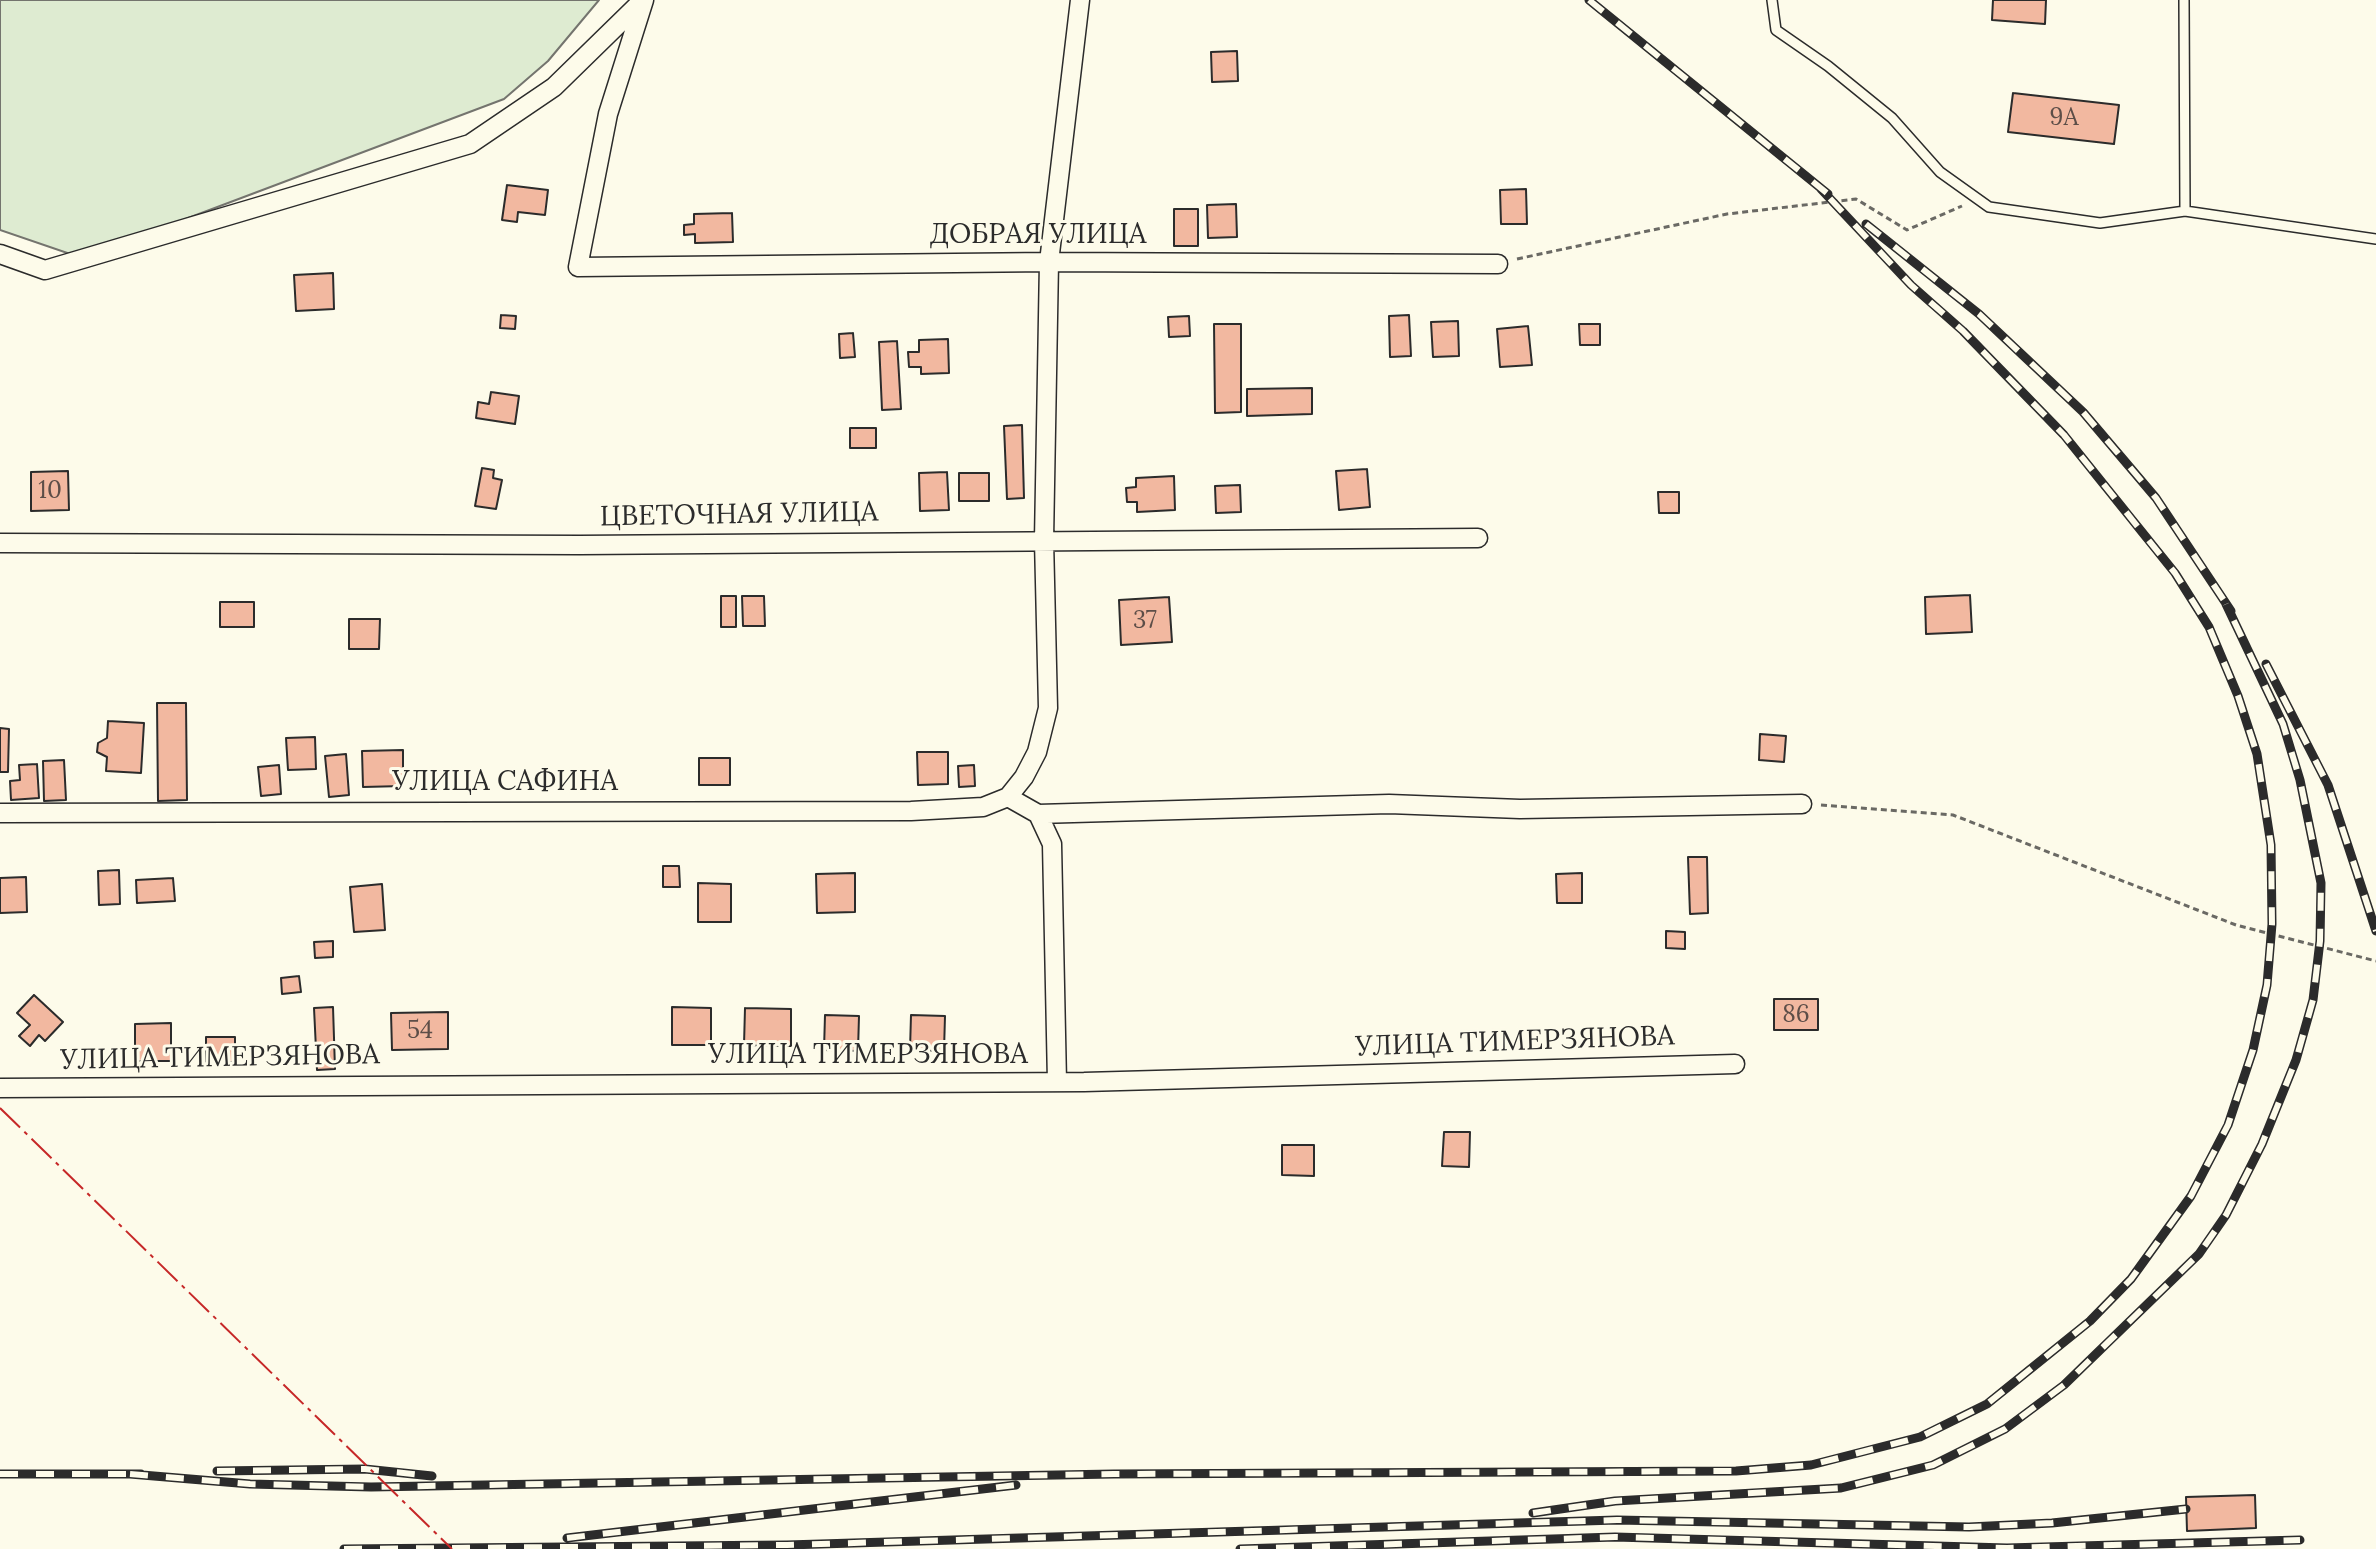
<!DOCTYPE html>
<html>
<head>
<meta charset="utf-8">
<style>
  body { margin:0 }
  canvas { display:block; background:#fdfbea }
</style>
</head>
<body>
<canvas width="2376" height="1549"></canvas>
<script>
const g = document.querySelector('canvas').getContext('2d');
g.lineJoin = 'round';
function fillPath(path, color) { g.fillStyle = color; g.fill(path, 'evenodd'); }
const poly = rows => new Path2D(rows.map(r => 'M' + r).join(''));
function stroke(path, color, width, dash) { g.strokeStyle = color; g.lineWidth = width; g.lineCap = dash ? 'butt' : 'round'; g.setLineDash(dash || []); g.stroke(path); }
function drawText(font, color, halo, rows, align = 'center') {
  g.font = font + ' Lora,serif'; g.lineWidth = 6; g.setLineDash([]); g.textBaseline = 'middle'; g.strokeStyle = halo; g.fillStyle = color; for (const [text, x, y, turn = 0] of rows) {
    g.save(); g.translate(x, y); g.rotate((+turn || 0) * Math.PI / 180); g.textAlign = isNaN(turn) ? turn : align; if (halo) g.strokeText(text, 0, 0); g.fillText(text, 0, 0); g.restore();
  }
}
const green = poly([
  [0,0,599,0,548,61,504,99,82,258,0,230,0,0]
]);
const building = poly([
  [1993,0,2046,0,2045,24,1992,20,1993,0],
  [1237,51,1238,81,1212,82,1211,52,1237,51],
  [2013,93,2119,105,2114,144,2008,132,2013,93],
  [507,185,548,190,545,215,518,212,517,222,502,220,507,185],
  [1526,189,1527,224,1501,224,1500,190,1526,189],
  [1236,204,1237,237,1208,238,1207,205,1236,204],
  [1174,209,1198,209,1198,246,1174,246,1174,209],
  [732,213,733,242,695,243,695,234,684,235,684,225,694,224,694,214,732,213],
  [333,273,334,309,296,311,294,275,333,273],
  [501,315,516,316,515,329,500,328,501,315],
  [1409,315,1411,356,1390,357,1389,316,1409,315],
  [1189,316,1190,336,1169,337,1168,317,1189,316],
  [1458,321,1459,356,1433,357,1431,322,1458,321],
  [1214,324,1241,324,1241,412,1215,413,1214,324],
  [1579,324,1600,324,1600,345,1580,345,1579,324],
  [1528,326,1532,365,1500,367,1497,329,1528,326],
  [853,333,855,357,840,358,839,334,853,333],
  [948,339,949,373,921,374,921,367,909,367,908,352,919,352,919,340,948,339],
  [897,341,901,409,882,410,879,342,897,341],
  [1312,388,1312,414,1247,416,1247,389,1312,388],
  [491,392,519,396,515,424,476,418,478,402,489,404,491,392],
  [1022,425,1024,498,1007,499,1004,426,1022,425],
  [850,428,876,428,876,448,850,448,850,428],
  [482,468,494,470,493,478,502,480,496,509,475,506,482,468],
  [1367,469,1370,507,1339,510,1336,471,1367,469],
  [68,471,69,510,31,511,31,472,68,471],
  [947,472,949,510,920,511,919,473,947,472],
  [959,473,989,473,989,501,959,501,959,473],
  [1174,476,1175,510,1137,512,1137,502,1127,502,1126,488,1136,487,1136,478,1174,476],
  [1240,485,1241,512,1216,513,1215,486,1240,485],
  [1658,492,1679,492,1679,513,1659,513,1658,492],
  [1970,595,1972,632,1926,634,1925,597,1970,595],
  [721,596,736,596,736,627,721,627,721,596],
  [742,596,764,596,765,626,743,626,742,596],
  [1169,597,1172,642,1121,645,1119,600,1169,597],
  [220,602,254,602,254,627,220,627,220,602],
  [349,619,380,619,379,649,349,649,349,619],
  [157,703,186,703,187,800,158,801,157,703],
  [108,721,144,723,141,773,106,771,107,757,97,752,98,743,107,738,108,721],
  [0,728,9,729,8,772,0,772,0,728],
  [1760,734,1786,736,1784,762,1759,760,1760,734],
  [315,737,316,769,288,770,286,738,315,737],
  [403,750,403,786,363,787,362,751,403,750],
  [917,752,948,752,948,784,918,785,917,752],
  [346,754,349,795,329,797,325,756,346,754],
  [699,758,730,758,730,785,699,785,699,758],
  [64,760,66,800,44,801,43,761,64,760],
  [37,764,39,798,11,800,10,781,20,780,19,765,37,764],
  [279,765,281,794,261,796,258,767,279,765],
  [974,765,975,786,959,787,958,766,974,765],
  [1688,857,1707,857,1708,913,1690,914,1688,857],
  [663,866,679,866,680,887,663,887,663,866],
  [119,870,120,904,99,905,98,871,119,870],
  [855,873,855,912,817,913,816,874,855,873],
  [1582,873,1582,903,1557,903,1556,874,1582,873],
  [26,877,27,912,0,913,0,878,26,877],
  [173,878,175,901,137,903,136,880,173,878],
  [698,883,731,884,731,922,698,922,698,883],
  [382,884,385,930,354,932,350,887,382,884],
  [1666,931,1685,932,1685,949,1666,948,1666,931],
  [333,941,333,957,315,958,314,942,333,941],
  [299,976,301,992,282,994,281,978,299,976],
  [34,995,63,1022,45,1041,39,1035,30,1046,19,1036,30,1025,17,1013,34,995],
  [1774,999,1818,999,1818,1030,1774,1030,1774,999],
  [333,1007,335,1069,317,1070,314,1008,333,1007],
  [672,1007,711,1008,711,1045,672,1045,672,1007],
  [745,1008,791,1009,791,1046,744,1045,745,1008],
  [448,1012,448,1049,392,1050,391,1013,448,1012],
  [825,1015,859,1016,858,1051,824,1050,825,1015],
  [911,1015,945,1016,944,1051,910,1050,911,1015],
  [171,1023,171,1061,135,1061,135,1024,171,1023],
  [206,1037,235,1037,235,1062,206,1062,206,1037],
  [1444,1132,1470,1132,1469,1167,1442,1166,1444,1132],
  [1282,1145,1314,1145,1314,1176,1282,1175,1282,1145],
  [2255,1495,2256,1528,2187,1531,2186,1497,2255,1495]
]);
const path = poly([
  [1517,259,1727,214,1856,199,1907,230,1962,206],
  [1821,805,1953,815,2236,925,2376,961]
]);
const service = poly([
  [1772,0,1776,30,1828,66,1892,118,1940,172,1989,207,2100,223,2185,211,2376,239],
  [2184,0,2185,211]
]);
const minor = poly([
  [644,0,608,114,578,267,1049,262,1498,264],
  [0,254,45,270,470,144,554,87,641,2],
  [0,543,580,545,1478,538],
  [1008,797,1038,814,1389,804,1520,809,1802,804],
  [0,813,911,811,983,807,1008,797,1024,777,1037,752,1048,708,1044,540,1049,262,1080,0],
  [1038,814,1052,844,1057,1082],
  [0,1088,1084,1082,1735,1064]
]);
const rail = poly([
  [1589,0,1828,194],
  [1866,224,1979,314,2083,412,2156,498,2231,611],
  [2266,664,2328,785,2376,931],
  [217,1471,365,1469,432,1476],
  [0,1474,141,1474],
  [130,1474,250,1484,371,1487,1114,1474,1736,1471,1811,1465,1920,1437,1987,1404,2090,1321,2131,1279,2191,1196,2228,1125,2253,1050,2267,985,2272,924,2271,845,2257,754,2238,696,2209,627,2175,573,2064,435,1963,331,1911,285,1821,189],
  [1533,1513,1615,1501,1841,1488,1933,1465,2005,1429,2064,1385,2199,1254,2226,1215,2262,1144,2296,1060,2313,1000,2320,941,2321,883,2300,780,2283,724,2226,604],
  [567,1538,1016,1485],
  [344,1549,787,1545,1617,1520,1969,1527,2052,1523,2186,1509],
  [1240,1549,1615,1537,2007,1548,2300,1540]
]);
const power = poly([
  [0,1108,452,1549]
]);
const numberNames = [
  ["9А",2064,118],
  ["10",50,491],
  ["37",1145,621],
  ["86",1796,1015],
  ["54",420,1031]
];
const streetNames = [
  ["ДОБРАЯ УЛИЦА",1038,235],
  ["ЦВЕТОЧНАЯ УЛИЦА",739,515,-1],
  ["УЛИЦА САФИНА",505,782],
  ["УЛИЦА ТИМЕРЗЯНОВА",1515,1042,-2],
  ["УЛИЦА ТИМЕРЗЯНОВА",868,1055],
  ["УЛИЦА ТИМЕРЗЯНОВА",220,1058,-1]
];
fillPath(green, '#deebd1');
stroke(green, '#74746e', 2);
fillPath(building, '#f2b8a0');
stroke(building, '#2b2b2b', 2);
stroke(service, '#2b2b2b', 12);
stroke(minor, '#2b2b2b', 21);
stroke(path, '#6a6964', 3, [6, 4]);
stroke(service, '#fdfbea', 9);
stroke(minor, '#fdfbea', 18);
stroke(rail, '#2b2b2b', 9);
stroke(rail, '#fdfbea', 6, [18]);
stroke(power, '#c62828', 2, [28, 6, 4, 6]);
drawText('24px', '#5d4e48', null, numberNames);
drawText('28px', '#2b2b2b', '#fdfbea', streetNames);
</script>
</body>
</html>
